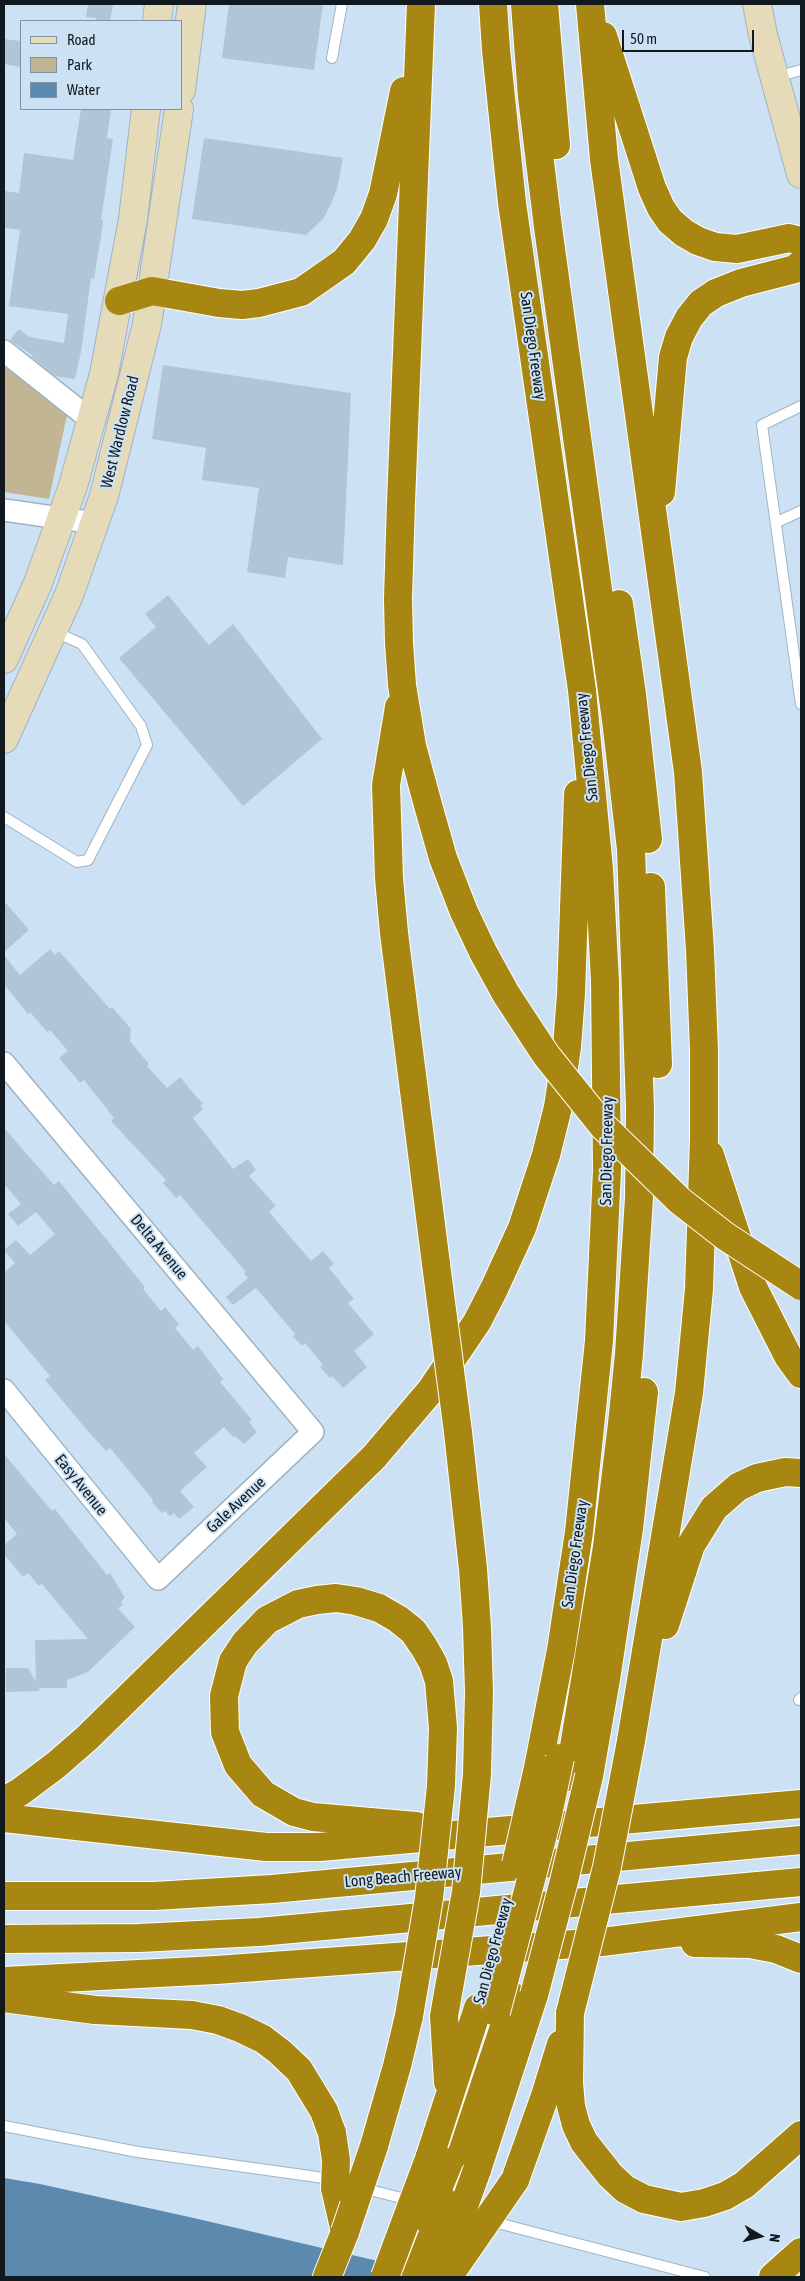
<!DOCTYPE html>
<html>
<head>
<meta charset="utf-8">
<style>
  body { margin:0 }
  #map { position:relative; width:805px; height:2281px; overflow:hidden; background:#cce2f4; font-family:"Asap Condensed",sans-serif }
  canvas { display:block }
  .frame { position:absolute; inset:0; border:5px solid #11191f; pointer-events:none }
  .legend { position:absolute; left:20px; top:20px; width:162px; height:90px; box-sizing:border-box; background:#cce2f4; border:1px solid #81929f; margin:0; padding:6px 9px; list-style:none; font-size:15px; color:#11191f }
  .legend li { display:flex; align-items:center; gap:10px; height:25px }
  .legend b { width:25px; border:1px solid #81929f }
  .north { position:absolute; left:735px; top:2211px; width:50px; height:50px; -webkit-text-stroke:4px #cce2f4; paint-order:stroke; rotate:98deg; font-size:14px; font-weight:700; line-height:20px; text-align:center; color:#11191f }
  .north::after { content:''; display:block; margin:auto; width:18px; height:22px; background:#11191f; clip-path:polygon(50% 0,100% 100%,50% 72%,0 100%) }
  .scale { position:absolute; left:622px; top:30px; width:132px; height:22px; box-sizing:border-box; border:2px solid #11191f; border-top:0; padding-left:6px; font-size:15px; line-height:18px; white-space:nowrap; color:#11191f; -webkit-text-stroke:4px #cce2f4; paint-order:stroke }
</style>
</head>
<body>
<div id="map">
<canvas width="805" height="2281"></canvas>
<div class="frame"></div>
<ul class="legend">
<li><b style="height:6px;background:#e5dbb8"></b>Road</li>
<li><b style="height:14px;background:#c1b593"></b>Park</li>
<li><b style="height:14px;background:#5b8aae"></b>Water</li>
</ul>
<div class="north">N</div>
<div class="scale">50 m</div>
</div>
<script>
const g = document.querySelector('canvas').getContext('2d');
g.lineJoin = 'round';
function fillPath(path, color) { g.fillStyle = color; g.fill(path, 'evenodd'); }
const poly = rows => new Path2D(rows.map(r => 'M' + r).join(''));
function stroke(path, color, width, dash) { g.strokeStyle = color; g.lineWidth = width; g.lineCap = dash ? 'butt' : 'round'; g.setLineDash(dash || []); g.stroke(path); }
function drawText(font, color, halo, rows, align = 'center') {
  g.font = font + ' "Asap Condensed",sans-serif'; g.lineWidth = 4; g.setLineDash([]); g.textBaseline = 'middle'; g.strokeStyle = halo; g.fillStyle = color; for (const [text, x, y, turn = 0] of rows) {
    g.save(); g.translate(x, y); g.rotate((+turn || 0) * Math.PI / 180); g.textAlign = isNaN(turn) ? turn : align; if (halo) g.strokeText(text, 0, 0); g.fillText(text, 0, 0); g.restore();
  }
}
const green = poly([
  [4,365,67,415,49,499,4,492]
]);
const water = poly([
  [4,2178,40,2184,198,2219,446,2277,4,2277]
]);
const building = poly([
  [88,4,113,5,110,21,96,21,96,18,86,17],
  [229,4,323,4,314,70,222,58],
  [4,39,21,41,21,67,4,64],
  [81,109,111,109,107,138,113,139,101,220,103,220,101,237,94,279,91,278,81,352,75,379,55,376,32,357,32,355,10,340,19,329,29,337,64,343,68,314,9,306,20,230,4,228,4,191,19,193,24,153,73,160],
  [204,138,343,158,337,189,331,204,323,219,306,235,192,219],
  [163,365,351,393,343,565,288,557,285,578,247,572,259,488,202,480,206,448,152,439],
  [168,595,209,645,233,624,322,739,243,806,119,658,156,627,145,614],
  [4,901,29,930,4,952],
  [50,949,55,955,59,951,110,1009,112,1007,131,1029,130,1041,149,1064,147,1066,167,1088,180,1077,194,1094,203,1104,200,1106,203,1109,193,1118,233,1169,248,1159,256,1170,249,1176,276,1206,269,1212,311,1261,323,1251,334,1264,329,1268,354,1299,348,1303,374,1334,354,1351,367,1367,343,1388,332,1376,330,1378,320,1367,323,1365,305,1343,302,1346,293,1336,295,1334,256,1288,233,1305,226,1297,248,1278,244,1273,246,1272,180,1195,176,1198,163,1183,166,1180,111,1121,114,1118,84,1080,80,1083,59,1058,68,1051,50,1030,47,1032,30,1012,28,1014,4,984,4,955,20,975],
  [4,1128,54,1185,59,1181,145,1287,143,1289,161,1311,165,1307,179,1324,175,1328,193,1350,198,1346,223,1379,220,1382,252,1420,249,1422,257,1432,244,1444,235,1436,233,1437,224,1427,194,1453,207,1467,180,1491,194,1507,179,1519,174,1513,170,1516,165,1511,162,1513,152,1502,153,1500,110,1448,106,1451,86,1429,45,1380,50,1376,4,1321,4,1273,15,1263,4,1250,16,1240,30,1255,55,1234,36,1212,18,1226,8,1214,21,1204,4,1184],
  [4,1454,52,1511,55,1509,107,1575,110,1573,125,1598,121,1601,123,1605,118,1608,135,1627,88,1672,67,1680,67,1688,39,1688,40,1691,6,1692,6,1668,28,1668,36,1682,35,1640,88,1639,42,1584,39,1586,28,1573,23,1577,4,1554,4,1545,17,1534,4,1518]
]);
const service = poly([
  [332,58,342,4],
  [776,77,801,70],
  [801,406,762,425,801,704],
  [777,522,801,511],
  [4,817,77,862,88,860,147,745,141,726,82,644,53,631],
  [799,1700,801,1698],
  [4,2126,138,2152,317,2177,333,2181],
  [362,2188,413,2201],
  [490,2221,705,2277]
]);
const minor = poly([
  [4,351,91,420],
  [4,510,95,523],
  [4,1063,313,1432,158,1579,4,1390]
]);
const secondary = poly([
  [757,4,763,35,801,174],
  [157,21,159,4],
  [181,90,192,4],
  [4,659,38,583,73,486,104,374,133,219,146,109],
  [4,739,69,595,104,496,147,324,179,109]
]);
const motorway = poly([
  [421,4,401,502,398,599,399,643,402,685,412,746,428,805,443,858,464,912,483,952],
  [493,4,496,50,512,203,582,690,599,869,605,981,607,1170,599,1341,579,1532,561,1650,538,1768],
  [525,4,532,97,548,227,616,720,631,849,640,1108,639,1198,629,1354,622,1424,607,1547,569,1777],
  [544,4,556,145],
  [590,4,604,159,688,772,700,950,704,1050,704,1138,699,1289,689,1393,631,1741],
  [603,36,652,188,661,208,670,221,684,233,698,241,715,247,737,249,789,238,801,241],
  [119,301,152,291,219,303,242,305,259,303,301,292,344,262,362,240,374,219,383,194,404,91],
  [661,492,673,357,679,337,689,318,701,303,716,293,741,283,795,269,801,264],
  [619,604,632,694,648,839],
  [399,707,386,785,389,878,394,933,436,1264],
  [651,887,658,1064],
  [710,1155,753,1287,788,1356,801,1374],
  [458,1432,473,1569,477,1627,479,1692,477,1774],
  [665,1625,691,1545,714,1508,738,1487,757,1478,785,1472,801,1473],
  [589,1776,606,1679,629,1529,644,1392],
  [4,1801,20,1792,56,1765,87,1738,374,1457,431,1390,477,1322,494,1289,522,1228,546,1155,558,1107,567,1047,571,994,578,794],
  [4,1818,266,1847,320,1847,801,1804],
  [416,1826,313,1817,294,1812,263,1794,238,1765,225,1732,224,1696,233,1661,245,1643,267,1620,298,1604,317,1600,336,1598,356,1601,379,1608,398,1619,413,1631,424,1647,433,1663,439,1681,443,1728,441,1786],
  [4,1896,154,1896,272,1889,801,1840],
  [4,1939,139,1938,259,1932,801,1882],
  [695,1943,750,1944,776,1949,801,1959],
  [4,1981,216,1970,602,1942,801,1917],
  [4,1998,95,2010,192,2015,218,2020,240,2028,263,2039,280,2052,299,2070,324,2111,332,2133],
  [570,2013,569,2083,571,2106,576,2125,584,2142,610,2175,625,2189,644,2199,681,2207,704,2203,725,2196,744,2185,801,2135],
  [444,2016,448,2082],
  [374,2146,397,2066,409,2016],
  [429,2159,478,2008],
  [458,2165,514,1997],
  [477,2170,534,1995],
  [515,2180,545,2096,561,2044],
  [327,2277,345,2232,335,2188],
  [773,2277,801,2252]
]);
const motorwayBridge = poly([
  [483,952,506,994,546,1055,603,1126,680,1201,725,1236,801,1286],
  [436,1264,458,1432],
  [516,1864,538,1768],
  [534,1995,564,1881,589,1776],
  [496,2012,547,1819,560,1758],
  [570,2013,607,1867,631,1741],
  [409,2016,429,1898,441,1786],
  [444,2016,466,1892,477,1774],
  [332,2133,336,2160,335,2188],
  [426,2218,449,2162],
  [345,2232,374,2146],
  [441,2269,477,2170],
  [385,2277,429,2159],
  [416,2277,445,2202],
  [448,2277,515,2180]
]);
const streetNames = [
  ["San Diego Freeway",533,346,82],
  ["West Wardlow Road",120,432,-76],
  ["San Diego Freeway",587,747,-96],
  ["San Diego Freeway",607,1151,-89],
  ["Delta Avenue",159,1247,50],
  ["Easy Avenue",81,1485,51],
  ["Gale Avenue",236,1505,-43],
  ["San Diego Freeway",575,1554,-82],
  ["Long Beach Freeway",403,1877,-5],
  ["San Diego Freeway",493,1951,-75]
];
fillPath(green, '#c1b593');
fillPath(water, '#5b8aae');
fillPath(building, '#b0c6d7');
stroke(service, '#9eb4c5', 12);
stroke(minor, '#9eb4c5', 24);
stroke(secondary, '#9eb4c5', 30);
stroke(motorway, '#fff', 30);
stroke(service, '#fff', 10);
stroke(minor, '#fff', 21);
stroke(secondary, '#e5dbb8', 28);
stroke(motorway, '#a78711', 28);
stroke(motorwayBridge, '#fff', 30, []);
stroke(motorwayBridge, '#a78711', 28);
drawText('16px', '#11191f', '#cce2f4', streetNames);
</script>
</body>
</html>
